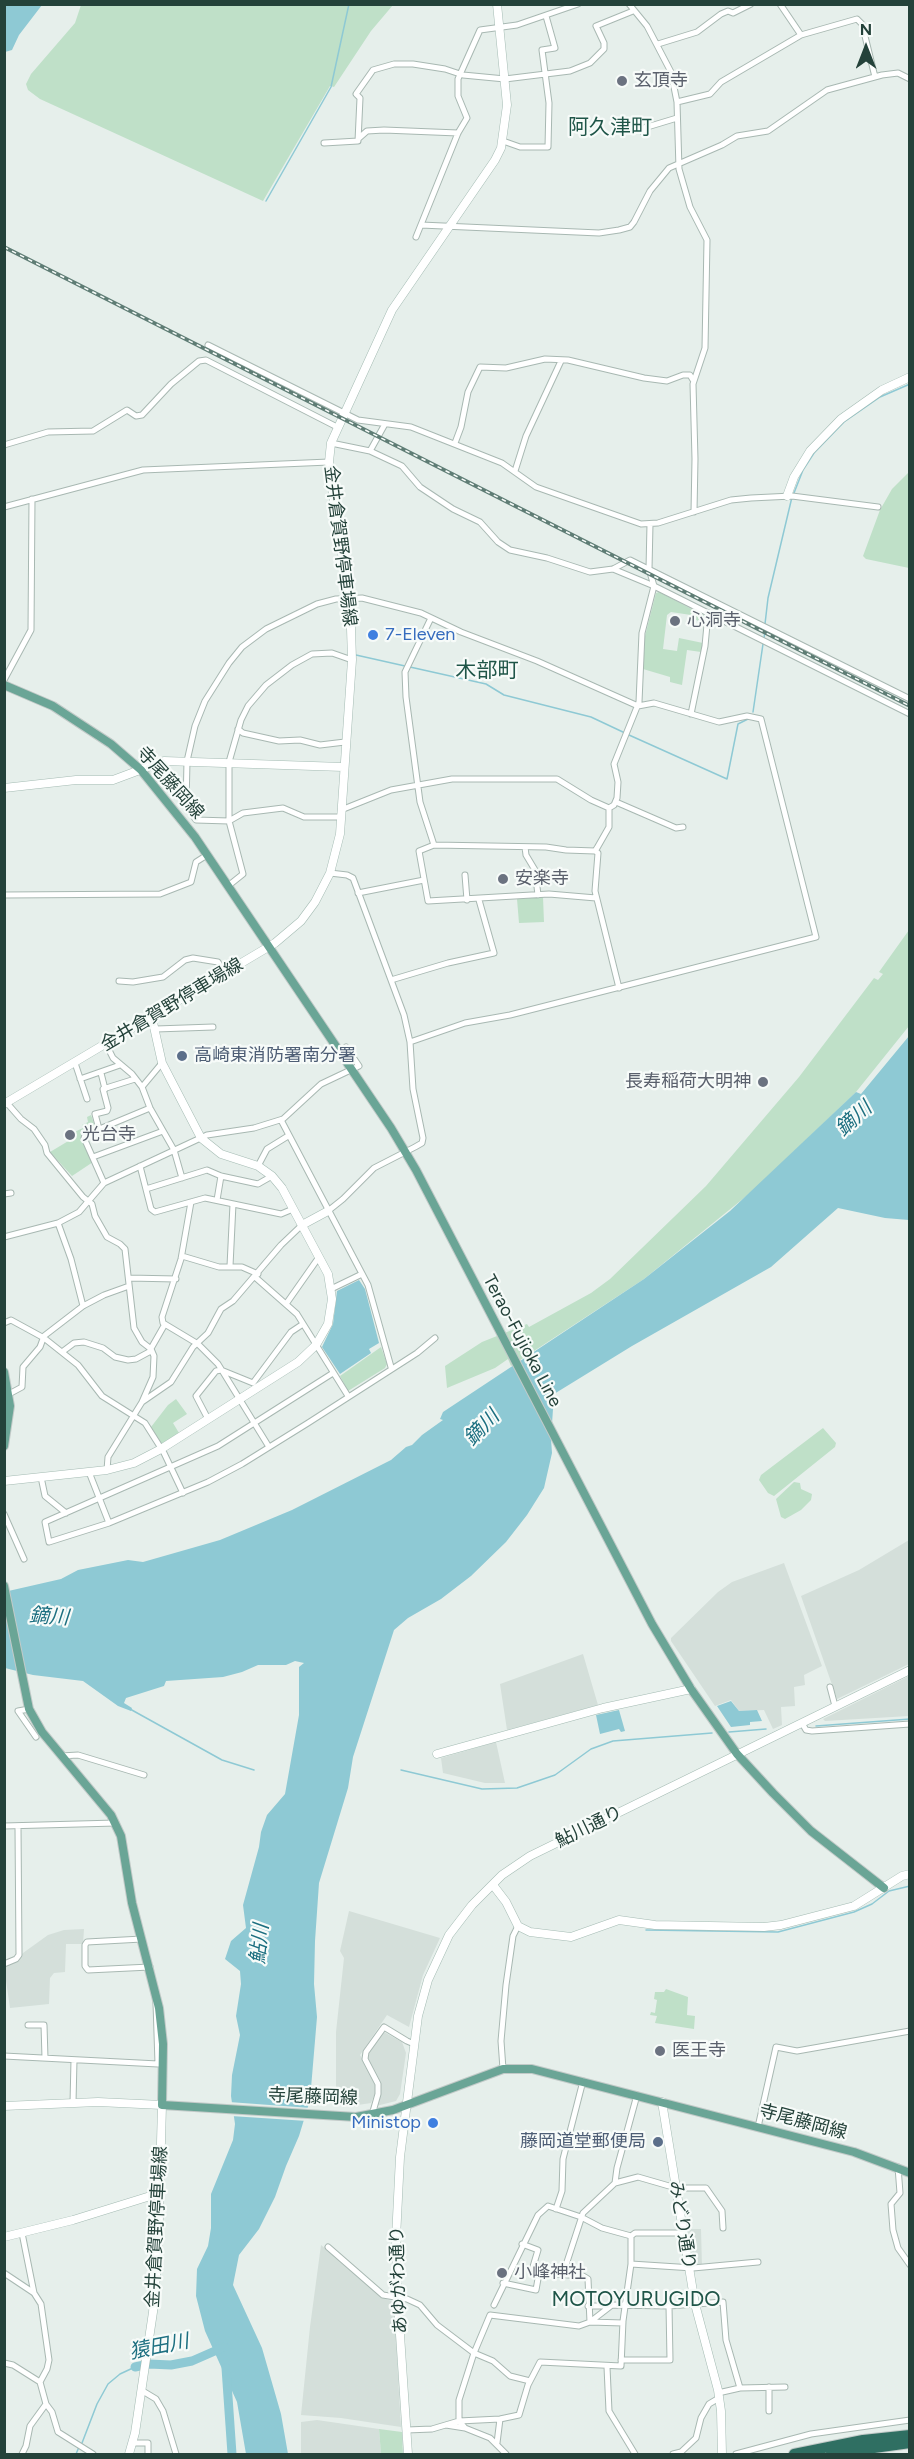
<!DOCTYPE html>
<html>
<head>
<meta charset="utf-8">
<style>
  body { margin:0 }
  #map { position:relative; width:914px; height:2459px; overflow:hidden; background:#e6efeb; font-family:Figtree,sans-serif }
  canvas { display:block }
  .frame { position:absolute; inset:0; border:6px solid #24423a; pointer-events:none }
  .north { position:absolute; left:836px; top:18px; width:60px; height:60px; -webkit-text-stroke:4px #f7fbf9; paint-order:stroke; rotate:0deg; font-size:16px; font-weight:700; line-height:24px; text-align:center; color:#24423a }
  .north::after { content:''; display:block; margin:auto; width:21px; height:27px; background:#24423a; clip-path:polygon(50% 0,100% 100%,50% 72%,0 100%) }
</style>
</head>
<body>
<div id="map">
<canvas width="914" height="2459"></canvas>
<div class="frame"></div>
<div class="north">N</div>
</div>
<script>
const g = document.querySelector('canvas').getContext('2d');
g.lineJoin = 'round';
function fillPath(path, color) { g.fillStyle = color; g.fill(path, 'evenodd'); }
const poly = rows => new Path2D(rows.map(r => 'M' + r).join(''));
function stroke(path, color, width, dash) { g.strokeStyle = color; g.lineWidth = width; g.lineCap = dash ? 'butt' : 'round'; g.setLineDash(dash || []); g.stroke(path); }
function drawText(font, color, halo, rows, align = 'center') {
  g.font = font + ' Figtree,"Noto Sans JP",sans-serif'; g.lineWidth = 4.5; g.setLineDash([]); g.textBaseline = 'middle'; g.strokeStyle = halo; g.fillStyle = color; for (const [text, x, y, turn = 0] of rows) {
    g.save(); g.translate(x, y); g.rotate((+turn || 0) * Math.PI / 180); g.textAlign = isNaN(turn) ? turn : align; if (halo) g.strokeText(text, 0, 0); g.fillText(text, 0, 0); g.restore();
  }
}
const built = poly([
  [909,1540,909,1664,837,1699,801,1596,859,1570],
  [784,1563,822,1666,804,1675,805,1685,794,1687,795,1706,781,1707,782,1725,773,1729,764,1710,739,1711,731,1700,715,1706,671,1641,671,1638,718,1592,732,1582],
  [583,1654,598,1705,507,1730,500,1684],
  [909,1676,909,1716,825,1721,823,1719],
  [496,1742,505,1783,485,1783,443,1773,441,1758],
  [349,1911,440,1938,423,1975,409,2027,387,2015,360,2055,376,2085,376,2091,371,2103,351,2106,336,2105,336,2032,344,1958,340,1951],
  [84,1929,83,1944,66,1944,65,1972,54,1973,50,1978,49,2004,10,2008,4,1967,16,1962,23,1953,48,1935,64,1930],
  [384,2032,402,2042,406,2053,400,2094,396,2101,376,2106,381,2085,368,2060,368,2054],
  [687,2229,701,2229,702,2267,693,2267],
  [321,2245,383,2298,392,2301,394,2304,401,2427,341,2418,301,2415,310,2327],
  [317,2420,379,2429,381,2454,301,2454,301,2422]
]);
const green = poly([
  [81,5,81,4,393,5,371,31,334,87,330,86,263,201,40,99,28,90,26,84,31,74,75,23],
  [909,472,909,568,866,559,863,556,880,510,892,489],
  [659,592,707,617,706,621,701,622,691,618,691,615,671,612,667,615,663,649,677,651,679,638,703,643,701,652,687,650,682,685,670,682,670,677,643,669,645,636,656,593],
  [543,897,544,922,519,923,517,899],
  [909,930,909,1026,856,1092,755,1189,644,1279,511,1366,508,1359,495,1368,447,1388,445,1366,482,1342,527,1324,529,1327,591,1293,610,1279,706,1186,799,1077,874,978,878,980,883,974,879,972],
  [91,1115,95,1126,80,1132,93,1162,72,1176,50,1152,70,1140,68,1135,83,1128,82,1125,88,1122,87,1117],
  [381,1347,387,1364,385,1368,348,1391,340,1376],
  [176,1399,187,1414,173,1423,179,1433,161,1444,151,1427,168,1405],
  [823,1428,836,1443,835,1447,774,1496,768,1493,759,1480,761,1475],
  [794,1482,800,1483,801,1489,812,1494,811,1500,801,1510,785,1519,781,1517,776,1499],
  [666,1989,688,1997,687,2015,695,2016,694,2029,655,2023,657,2016,650,2015,651,2012,655,2013,657,2000,654,1999,655,1992,664,1992],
  [379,2429,402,2432,403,2454,381,2454]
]);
const water = poly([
  [4,5,42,5,19,35,12,50,5,52],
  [909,1036,909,1220,885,1218,838,1208,771,1267,632,1346,554,1394,551,1439,552,1453,544,1488,527,1515,506,1542,471,1576,441,1599,408,1618,394,1630,353,1757,348,1788,319,1883,315,1941,314,1984,317,2017,310,2100,299,2136,286,2166,275,2197,259,2229,239,2255,233,2285,262,2348,281,2414,288,2454,246,2454,237,2402,205,2331,196,2296,197,2269,208,2246,211,2228,211,2194,233,2140,235,2124,231,2096,232,2075,240,2035,236,2016,241,1984,240,1971,225,1959,231,1941,246,1928,243,1905,259,1847,261,1832,267,1815,285,1794,299,1715,299,1667,304,1663,295,1661,286,1665,258,1665,242,1672,223,1677,166,1681,164,1686,126,1698,124,1703,132,1708,131,1711,118,1706,83,1681,33,1675,5,1668,4,1592,61,1579,78,1570,128,1560,143,1562,220,1540,292,1510,391,1460,406,1447,412,1445,422,1435,443,1420,440,1419,443,1412,644,1279,730,1211,856,1092,861,1094],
  [359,1280,365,1289,379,1343,369,1349,371,1353,340,1374,322,1347,333,1324,337,1291],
  [731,1701,739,1711,757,1710,762,1721,750,1722,750,1725,731,1727,717,1706],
  [619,1710,625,1731,621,1732,619,1729,600,1734,596,1715]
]);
const pier = poly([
  [229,2102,311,2108,307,2121,231,2116]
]);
const stream = poly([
  [266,201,331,87,349,4],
  [794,493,803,470,814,453,844,422,880,397,910,384],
  [765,624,768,598,792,497],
  [764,639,765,629],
  [356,655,405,666],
  [410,667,486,684,504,695,591,717,625,733],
  [753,712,763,644],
  [629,735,727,779,738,724,748,719],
  [130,1709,222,1760,254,1770],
  [816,1726,910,1719],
  [729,1732,766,1729],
  [401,1770,482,1789,517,1788,555,1775,591,1749,613,1741,712,1733],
  [646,1930,778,1932,854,1912,872,1904,889,1891,910,1886],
  [82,2443,97,2404,108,2384,120,2374,135,2367],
  [76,2454,79,2447]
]);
const river = poly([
  [135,2367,149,2364,171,2365,192,2361,224,2347],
  [226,2368,232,2454]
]);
const street = poly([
  [629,4,647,26,671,72,677,102,679,169,690,207,707,240,705,348,693,384,695,459,694,512],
  [780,4,801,35],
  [658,44,697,32,721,14,728,11,733,13,751,4],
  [677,102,710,94,721,82,801,35,857,19,862,24,875,77],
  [643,132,644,128,677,118],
  [359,138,367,131,384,130,458,133],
  [503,141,520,147,548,147,549,103,542,50,555,48,546,16],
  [324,143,358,141,360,98,356,94,373,70,394,64,413,64,445,69,463,75,505,79,570,71,590,63,604,49,604,43,596,26,633,11],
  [421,225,599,233,619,230,630,227,634,222,650,191,669,168,722,145,737,136,768,131,827,90,882,75,898,73,910,79],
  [416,237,458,133,467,118,458,96,458,79,480,30,517,25,578,4],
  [208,345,358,420,411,427,502,463,536,487,641,524,658,523,731,500,751,498,792,496,878,507],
  [331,443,370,451,402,466,420,487,453,509,480,522,498,542,510,550,547,558,590,572,613,569,630,560,910,699],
  [455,443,461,427,468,392,480,367,506,368,545,359,568,360,644,378,667,381,683,375,690,375,693,380],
  [4,445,48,432,93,431,127,410,136,416,142,415,171,384,199,361,206,360,337,427],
  [370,451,385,424],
  [515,471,526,436,561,361],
  [4,507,143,470,329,462],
  [613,569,654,586,910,714],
  [431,618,405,672,406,697,420,802,434,845],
  [4,680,31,630,32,499],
  [691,714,705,646,708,614],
  [238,729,243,733,279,741,300,740,320,745,345,742],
  [616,802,676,828,683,827],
  [341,810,391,790,452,779,557,779,591,800,609,808],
  [341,817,304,817,283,808,243,813,229,821,196,820,186,806,187,761,195,726,205,701,229,663,242,647,266,629,317,604,336,599,362,598,421,613,461,632,537,661,638,706,654,703,719,722,747,716,761,719,816,937,510,1015,465,1023,410,1042],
  [525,847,526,855,535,870,538,895],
  [595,851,598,853,595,891,619,988],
  [465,875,467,900],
  [228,886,243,874,229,821,229,762,241,720,248,706,266,685,292,665,312,654,332,653,352,660],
  [358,893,424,880],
  [4,895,160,894,191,882,196,862,207,855],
  [596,898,549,894,428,901,419,851,434,845,546,847,566,850,595,851,597,848,609,827,609,808,614,805,617,798,618,782,614,764,639,702,642,633,654,586,649,569,650,524],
  [391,980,448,963,494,953,479,900],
  [119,981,133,982,163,977,185,960,193,958,218,962,225,974],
  [156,1029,213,1027],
  [106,1044,113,1058,132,1074,142,1087,150,1108,174,1150,182,1178],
  [75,1063,87,1099],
  [101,1073,105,1089],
  [80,1079,120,1065],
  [142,1087,162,1063],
  [6,1102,21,1119,34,1129,45,1145,47,1153,83,1197,92,1204,95,1216,107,1237,120,1244,125,1249,134,1328,142,1342,151,1349,154,1356,153,1377,142,1402],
  [281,1120,368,1285,391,1367],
  [99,1129,95,1114,107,1111,108,1108,103,1089,135,1079],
  [93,1157,163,1131],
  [140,1166,151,1209,155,1212,205,1198,281,1214,293,1209],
  [258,1166,267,1149,288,1136],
  [104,1183,84,1138,85,1135,150,1108],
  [146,1189,207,1170,221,1176,258,1184,272,1176],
  [4,1194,11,1193],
  [217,1200,221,1176],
  [191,1202,181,1259,162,1317,163,1323,198,1344,218,1364,269,1447],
  [328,1211,343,1199,374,1168,415,1147,422,1143,423,1138,413,1089,410,1042,404,1015,353,878,347,875,330,873],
  [58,1223,71,1259,83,1306],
  [4,1237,58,1223,79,1212,104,1183,207,1135,254,1128,283,1119,321,1084,359,1066,346,1047],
  [182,1256,219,1267,242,1267,258,1274],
  [230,1266,233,1204],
  [255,1277,297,1314,348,1396],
  [129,1278,176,1279],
  [331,1289,362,1274],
  [286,1304,319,1257],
  [4,1323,11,1320,44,1338,78,1365,102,1396,145,1423,164,1453,183,1493],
  [62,1352,74,1343,84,1342,103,1348,115,1357,128,1360,136,1359,149,1352,165,1324],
  [333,1373,218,1446,45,1522,49,1542,109,1523,208,1482,242,1464,308,1423,417,1353,435,1338],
  [9,1394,22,1387,23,1367,40,1347,44,1336,83,1306,104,1295,129,1286],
  [208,1419,196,1396,216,1371,221,1370,253,1383,291,1332,303,1324],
  [107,1470,108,1457,142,1402,171,1382,193,1347,208,1333,221,1309,233,1301,281,1245,302,1225],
  [89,1472,109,1523],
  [41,1477,45,1496,66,1513],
  [4,1514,24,1559],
  [830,1687,835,1706],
  [29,1709,18,1711,36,1737],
  [802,1723,806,1730,812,1731,910,1724],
  [61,1756,78,1755,144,1775],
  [4,1826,116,1823],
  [142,1939,87,1942,85,1945,85,1966,88,1970,150,1967],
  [4,1964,16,1959,19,1955,18,1827],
  [28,2025,44,2025,45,2058],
  [4,2056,158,2064,156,2003],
  [503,2069,501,2041,506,1985,513,1936,518,1926],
  [73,2103,74,2060],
  [372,2115,378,2094,378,2084,365,2059,366,2052,384,2027,407,2041,414,2044],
  [758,2127,776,2047,797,2051,910,2031],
  [898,2167,900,2193,891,2204,893,2230,898,2248,910,2265],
  [615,2183,638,2177,676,2188,706,2188,722,2211,723,2228],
  [556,2209,562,2191,563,2159,583,2081],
  [22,2233,34,2293],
  [631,2236,635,2233,683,2233],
  [522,2244,538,2250,532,2270,539,2273],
  [328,2247,383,2295,407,2299,420,2305,437,2325,474,2353,493,2361,510,2376,530,2381],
  [631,2264,693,2268,758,2262],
  [4,2273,34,2293,41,2304,49,2360,47,2369,40,2382],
  [563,2274,583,2213,615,2183,617,2168,637,2095],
  [503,2283,536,2290,539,2273,583,2276,588,2279,590,2322,623,2323],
  [588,2306,610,2306],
  [621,2360,670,2360,669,2306],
  [4,2363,13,2365,40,2382,46,2404,52,2412,58,2432,93,2454],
  [607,2367,609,2411,635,2454],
  [769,2387,769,2411],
  [740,2388,785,2387],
  [141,2390,156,2399,163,2411,176,2454],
  [446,2425,465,2428],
  [407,2430,432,2429,459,2421,500,2419,519,2415,528,2385,540,2362,621,2366,623,2321,631,2264,631,2236,602,2228,581,2217,548,2206,538,2215,494,2305],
  [133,2443,148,2443,148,2454],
  [497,2443,500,2419],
  [22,2454,26,2446,30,2426,46,2404],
  [506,2454,490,2438,465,2428,459,2421,459,2400,474,2353,490,2315,579,2326,590,2322,612,2305,669,2306,723,2302,726,2340,740,2388,718,2393],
  [673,2454,681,2452,696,2438,701,2418,709,2404,719,2398],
  [736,2454,811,2434,910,2420]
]);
const secondary = poly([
  [787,496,794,477,810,451,841,419,882,390,910,377],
  [4,788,76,780,113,780,164,761,343,767],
  [4,1104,275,943,301,921,315,902,330,873,340,834,352,660,350,597,337,527,329,462,331,443,392,310,495,160,501,148,507,105,497,4],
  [302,1225,328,1211],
  [4,1481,107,1470,134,1463,161,1449,298,1362,316,1345,328,1324,332,1299,328,1274,282,1188,272,1176,258,1166,221,1154,201,1138,162,1063,152,1018],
  [437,1754,603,1708,691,1689],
  [493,1885,506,1902,518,1926,530,1932,571,1937,619,1920,655,1925,764,1927,781,1925,854,1906,902,1876,910,1874],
  [662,2102,695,2304,718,2390,721,2411,722,2454],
  [4,2106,98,2102,162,2105,158,2253,153,2312,135,2433,129,2454],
  [4,2237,73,2220,160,2193],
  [408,2454,397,2290,396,2238,400,2157,418,2016,428,1980,449,1935,472,1905,502,1875,530,1856,910,1670]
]);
const primary = poly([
  [4,685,53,706,111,744,141,770,195,837,391,1128,416,1170,652,1624,691,1689,737,1754,773,1793,811,1831,884,1888],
  [4,1372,10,1406,4,1446],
  [4,1586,29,1709,42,1732,111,1815,121,1836,132,1903,159,2008,163,2044,162,2105,356,2117,393,2110,503,2069,532,2069,854,2152,910,2173]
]);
const highway = poly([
  [794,2454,863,2440,910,2435],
  [831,2454,910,2443]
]);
const rail = poly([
  [4,247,910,706]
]);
const markers = [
  [622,81,6,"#6b7280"],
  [675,621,6,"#6b7280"],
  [373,635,6,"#3f7fe0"],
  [503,879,6,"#6b7280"],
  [182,1056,6,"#5c6f8a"],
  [763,1082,6,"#6b7280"],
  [70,1135,6,"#6b7280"],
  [660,2051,6,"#6b7280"],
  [433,2123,6,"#3f7fe0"],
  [658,2142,6,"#5c6f8a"],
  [502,2273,6,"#6b7280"]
];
const worshipNames = [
  ["玄頂寺",634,81],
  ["心洞寺",687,621],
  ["安楽寺",515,879],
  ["長寿稲荷大明神",751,1082,"right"],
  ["光台寺",82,1135],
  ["医王寺",672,2051],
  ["小峰神社",514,2273]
];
const streetNames = [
  ["金井倉賀野停車場線",340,546,83],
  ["寺尾藤岡線",170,783,48],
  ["金井倉賀野停車場線",172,1005,-31],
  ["Terao-Fujioka Line",522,1341,62],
  ["鮎川通り",589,1827,-26],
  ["寺尾藤岡線",313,2097,2],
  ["寺尾藤岡線",803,2122,15],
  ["みどり通り",682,2225,81],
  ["金井倉賀野停車場線",157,2227,-87],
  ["あゆがわ通り",399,2280,-92]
];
const shopNames = [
  ["7-Eleven",385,635],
  ["Ministop",421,2123,"right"]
];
const serviceNames = [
  ["高崎東消防署南分署",194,1056],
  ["藤岡道堂郵便局",646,2142,"right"]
];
const waterNames = [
  ["鏑川",854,1119,-42],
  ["鏑川",482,1428,-46],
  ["鏑川",49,1617,4],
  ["鮎川",260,1944,-84],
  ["猿田川",159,2347,-11]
];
const quarterNames = [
  ["阿久津町",610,128],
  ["木部町",487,671],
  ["MOTOYURUGIDO",636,2300]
];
fillPath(built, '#d4dfda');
fillPath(green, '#bfe0c8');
fillPath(water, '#8ec9d4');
fillPath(pier, '#e6efeb');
stroke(stream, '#8ec9d4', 1.5);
stroke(river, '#8ec9d4', 9);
stroke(street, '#a8b8b2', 7);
stroke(secondary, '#a4bbb3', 9);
stroke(primary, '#c2cac8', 10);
stroke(highway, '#c2cac8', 12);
stroke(street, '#fff', 5);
stroke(secondary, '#fff', 8);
stroke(primary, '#6aa596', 8);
stroke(highway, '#2f6f62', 10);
stroke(rail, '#5f7d75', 4);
stroke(rail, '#f7fbf9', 1.5, [4.5]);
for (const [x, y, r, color] of markers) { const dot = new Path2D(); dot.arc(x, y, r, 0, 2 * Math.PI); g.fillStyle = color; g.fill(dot); stroke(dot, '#f7fbf9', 2); }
drawText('18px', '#5b616d', '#f7fbf9', worshipNames, 'left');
drawText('18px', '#24423a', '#f7fbf9', streetNames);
drawText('18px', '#366cbe', '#f7fbf9', shopNames, 'left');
drawText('18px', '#4e5e75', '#f7fbf9', serviceNames, 'left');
drawText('italic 20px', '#1c6f80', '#f7fbf9', waterNames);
drawText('21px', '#1f5548', '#f7fbf9', quarterNames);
</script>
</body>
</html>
